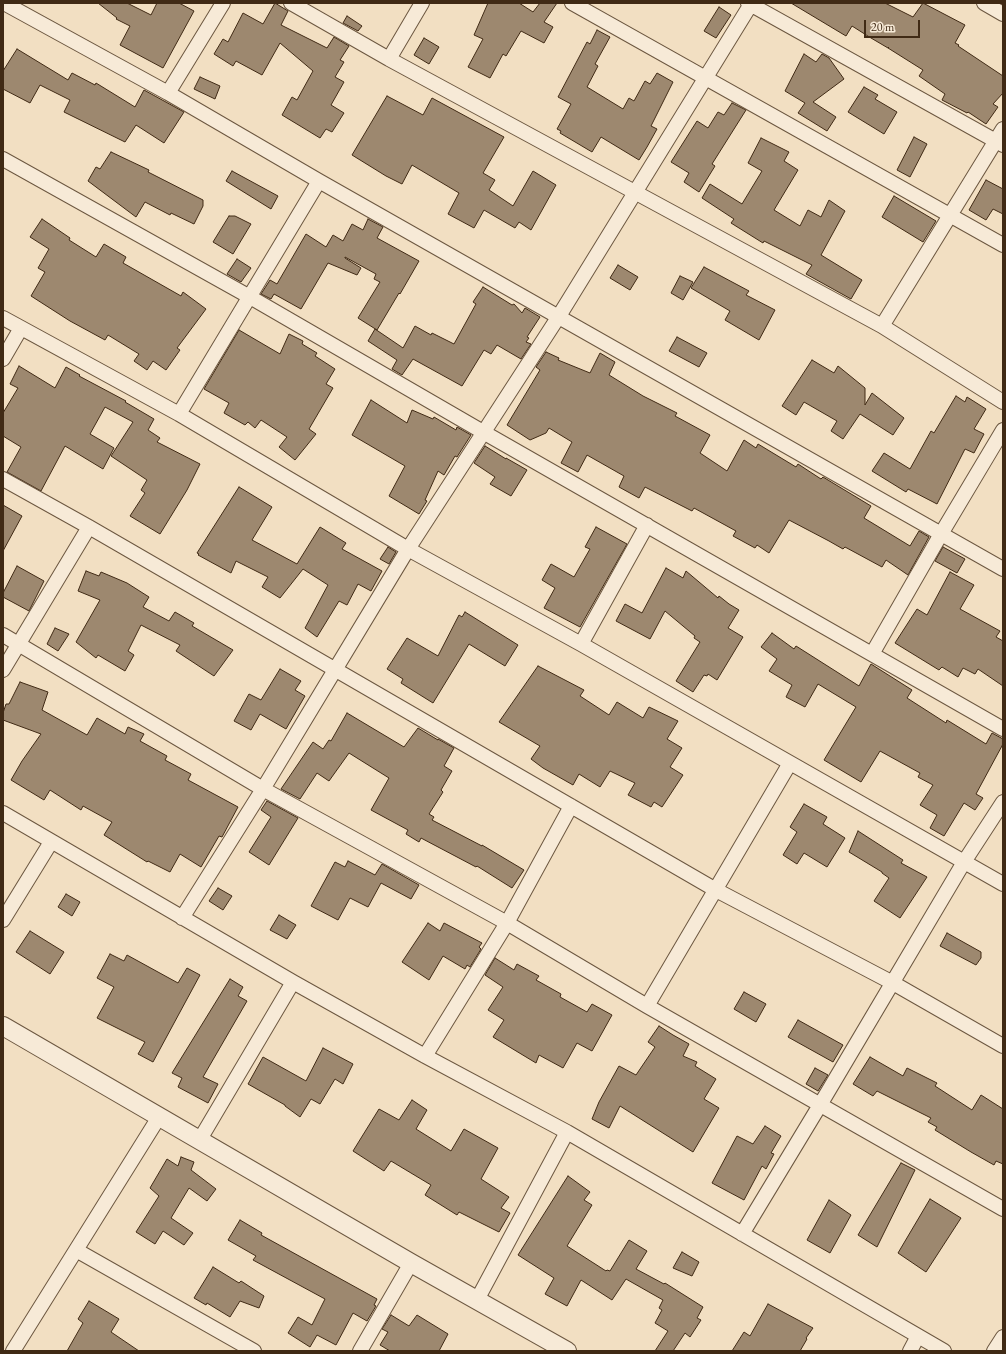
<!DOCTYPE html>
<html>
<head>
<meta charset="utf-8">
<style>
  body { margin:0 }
  #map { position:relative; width:1006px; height:1354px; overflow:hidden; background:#f2dfc2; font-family:"EB Garamond",serif }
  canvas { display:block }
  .frame { position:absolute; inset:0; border:4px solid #402a15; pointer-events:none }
  .scale { position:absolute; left:864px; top:20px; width:56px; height:18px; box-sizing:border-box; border:2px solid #402a15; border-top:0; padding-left:5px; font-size:12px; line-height:14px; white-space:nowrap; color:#402a15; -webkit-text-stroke:3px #f7ead7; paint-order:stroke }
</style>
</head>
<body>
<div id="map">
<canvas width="1006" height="1354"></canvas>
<div class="frame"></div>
<div class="scale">20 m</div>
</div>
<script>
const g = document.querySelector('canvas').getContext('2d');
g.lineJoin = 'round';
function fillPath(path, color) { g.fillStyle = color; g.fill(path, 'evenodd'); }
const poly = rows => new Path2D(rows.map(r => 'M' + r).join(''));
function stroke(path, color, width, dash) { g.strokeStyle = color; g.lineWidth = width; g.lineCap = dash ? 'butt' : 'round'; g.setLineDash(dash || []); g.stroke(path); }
const building = poly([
  [98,3,127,3,151,15,157,3,179,3,194,11,163,68,120,45,130,26,116,19,117,18,98,3],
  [275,3,288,11,281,25,327,48,334,37,349,46,340,60,344,62,335,77,344,82,331,105,344,113,332,132,326,129,320,138,282,115,292,97,297,100,313,71,280,43,262,75,236,61,233,66,214,54,223,39,228,42,243,13,263,24,275,3],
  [488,3,519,3,533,12,540,3,557,3,544,22,553,27,544,43,521,31,506,56,503,54,490,78,468,67,483,39,474,35,488,3],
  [791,3,885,3,913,17,923,3,965,25,955,43,959,45,958,46,1003,76,1003,93,993,104,998,107,986,124,968,112,967,113,942,100,945,94,919,76,923,70,888,48,889,47,888,48,871,38,852,26,846,36,791,3],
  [719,7,731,15,716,38,704,31,719,7],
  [347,16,362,26,358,31,343,23,347,16],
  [597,30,610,37,595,64,598,66,587,87,623,109,629,98,634,101,645,81,650,84,657,73,673,82,651,126,657,129,647,147,639,160,601,137,592,152,560,133,561,131,557,129,571,104,558,97,587,42,590,44,597,30],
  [424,38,439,47,429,64,414,55,424,38],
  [17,49,68,80,72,73,95,85,96,83,135,107,144,90,184,112,164,143,136,125,125,142,64,112,70,100,40,85,30,103,3,89,3,71,17,49],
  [804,54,816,62,822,54,829,58,844,79,813,102,836,117,827,131,798,113,805,103,785,91,804,54],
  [200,77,220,86,215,99,194,89,200,77],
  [864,87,878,95,875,99,897,112,884,134,848,112,864,87],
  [387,96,423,115,432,98,504,137,483,173,495,180,489,190,513,206,533,171,556,185,531,230,519,222,515,228,484,210,474,228,448,214,459,193,412,165,402,184,386,176,352,155,387,96],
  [732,103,746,110,712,164,715,166,699,192,684,182,689,173,671,162,697,121,708,128,718,112,724,115,732,103],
  [914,137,927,144,910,177,897,170,914,137],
  [761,138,789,152,784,161,798,170,774,210,800,226,808,210,821,217,829,200,845,211,821,255,862,280,851,299,806,274,812,265,764,241,763,243,731,223,734,219,702,198,710,184,742,204,762,171,748,163,761,138],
  [111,152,149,170,148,172,203,200,203,206,194,224,171,213,170,215,145,202,136,217,88,181,96,167,100,169,111,152],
  [232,171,278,196,271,209,226,181,232,171],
  [986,180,1003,189,1003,214,993,209,986,220,969,210,986,180],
  [894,196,936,221,923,242,882,217,894,196],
  [229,216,235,216,251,224,233,254,213,242,229,216],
  [42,219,70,238,69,240,96,257,104,244,126,257,123,263,181,296,183,292,206,309,177,348,180,350,166,370,153,361,147,370,134,361,139,354,108,335,105,340,70,321,31,296,45,272,38,268,49,249,30,237,42,219],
  [368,219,383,227,377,238,419,261,400,294,399,293,377,330,358,318,380,282,374,279,376,274,345,257,345,258,361,268,357,275,328,263,301,309,274,294,271,299,261,294,270,280,277,284,306,234,326,247,333,235,343,241,352,224,363,230,368,219],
  [237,259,251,268,241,282,227,274,237,259],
  [618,265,638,277,630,290,610,278,618,265],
  [704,267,749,291,746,295,775,310,759,340,725,320,730,311,691,288,704,267],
  [680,276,693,282,683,300,671,293,680,276],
  [483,287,512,305,514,304,522,313,525,308,540,317,527,337,529,338,526,342,531,344,521,359,497,345,491,354,484,350,462,386,413,359,402,375,392,369,397,360,368,341,375,329,403,348,415,326,431,335,432,333,454,344,476,304,473,302,483,287],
  [239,330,280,354,289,334,303,341,302,344,317,353,315,356,335,369,326,384,333,388,309,429,316,434,295,460,279,447,287,437,261,420,255,428,248,422,245,425,224,413,229,403,204,389,239,330],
  [677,337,707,353,699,367,669,351,677,337],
  [546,352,559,358,558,360,590,373,600,353,615,362,609,375,643,396,677,413,675,416,710,435,700,453,727,471,744,440,756,448,758,444,796,467,798,464,821,479,823,477,871,506,864,518,910,546,919,531,929,537,908,575,886,560,882,567,845,547,843,549,829,541,789,520,769,553,757,545,755,548,733,536,736,531,694,508,692,511,645,487,639,498,619,487,624,476,587,455,578,472,561,463,572,442,549,428,546,433,530,440,507,425,540,370,536,367,546,352],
  [812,360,834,373,838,366,865,388,865,405,872,393,904,418,893,435,860,414,843,439,831,431,837,421,804,402,796,415,782,406,812,360],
  [19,366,55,388,66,367,80,375,79,376,126,401,125,402,154,419,148,430,160,438,157,442,200,464,187,490,160,534,130,516,145,493,141,490,147,480,111,456,133,422,105,407,90,434,114,448,103,469,65,446,41,491,7,472,21,447,3,436,3,413,18,388,10,384,19,366],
  [956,396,965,402,967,397,986,409,974,429,984,434,974,453,965,449,937,504,908,489,906,492,872,471,884,453,910,469,931,431,934,433,956,396],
  [371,400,407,423,412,410,433,419,434,417,456,430,457,427,471,435,457,457,455,456,444,475,438,471,425,500,427,501,419,514,389,496,405,466,352,435,371,400],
  [485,446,506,459,506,458,527,470,511,496,490,484,495,477,474,463,485,446],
  [239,487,272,507,252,540,297,564,320,527,346,543,342,549,382,571,371,591,358,584,347,605,339,601,317,637,305,628,328,585,303,569,280,598,262,587,268,577,236,561,231,573,198,555,199,554,197,553,239,487],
  [3,505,22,516,3,551,3,505],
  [596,527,627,544,580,627,544,608,555,588,542,580,551,564,574,577,590,549,585,547,596,527],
  [388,547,396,552,389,564,380,559,388,547],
  [943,547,965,559,957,573,935,561,943,547],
  [17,566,44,581,29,611,3,597,3,593,17,566],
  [666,568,683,578,686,571,718,598,719,596,729,604,739,610,728,628,743,637,717,680,708,674,707,676,704,675,693,692,676,681,700,642,694,638,695,636,665,611,650,639,616,621,625,604,642,613,666,568],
  [86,571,99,576,101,572,127,583,149,597,143,607,169,621,175,612,194,623,192,626,233,650,214,676,176,651,180,645,141,625,128,651,134,655,125,671,98,655,96,658,76,642,100,600,78,591,86,571],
  [950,572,974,585,960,609,1000,631,996,637,1003,641,1003,686,978,669,975,674,963,668,958,677,942,667,939,670,895,643,917,609,927,615,950,572],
  [465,612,518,645,505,666,469,644,433,703,401,683,403,679,387,669,407,638,438,656,459,615,462,617,465,612],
  [55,628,69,634,58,651,47,644,55,628],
  [772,633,794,649,796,646,859,686,871,664,912,690,907,698,946,723,947,720,986,744,992,733,1003,739,1003,744,976,794,983,798,975,810,964,803,944,836,930,828,937,815,920,805,933,785,918,777,920,773,880,751,861,782,824,760,856,707,818,684,805,707,786,697,792,685,769,671,777,659,761,647,772,633],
  [538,666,584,690,580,696,609,715,617,702,643,718,649,707,678,721,667,739,682,748,670,767,683,775,662,807,654,802,651,807,628,795,635,783,610,771,600,787,579,774,573,785,543,768,531,759,540,746,499,722,538,666],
  [280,669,301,681,295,690,305,696,286,729,260,714,251,730,234,721,249,694,261,700,280,669],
  [20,682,48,692,42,710,87,735,97,718,125,734,128,727,144,734,140,741,167,756,165,760,191,774,188,780,238,807,222,837,219,836,201,867,180,854,170,872,148,861,147,862,104,835,112,822,83,806,81,810,50,790,44,800,11,780,22,761,41,734,3,720,3,713,6,704,9,704,20,682],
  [347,713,404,747,418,728,438,740,438,739,454,748,444,766,452,771,441,790,443,792,429,814,434,817,432,820,482,846,482,845,524,870,512,888,477,866,476,867,421,838,419,842,406,834,408,830,371,810,389,778,349,753,329,781,317,773,300,799,281,789,313,742,323,749,329,740,331,741,347,713],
  [267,801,298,818,269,865,249,852,271,817,261,810,267,801],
  [804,804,827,817,823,824,845,838,827,867,804,853,797,864,783,855,797,832,790,827,804,804],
  [858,831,903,860,901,863,927,877,900,918,874,901,889,878,882,873,882,872,849,852,858,831],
  [348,861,375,875,382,864,419,885,411,899,381,883,368,907,350,898,338,920,311,906,335,862,345,867,348,861],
  [218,888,232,896,223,910,209,901,218,888],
  [66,894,80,902,72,916,58,907,66,894],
  [279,915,296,925,287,939,270,930,279,915],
  [428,923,440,931,444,923,482,943,479,947,481,949,470,967,467,965,465,969,443,956,429,980,402,962,428,923],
  [30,931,64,952,50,974,16,952,30,931],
  [947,933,981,952,981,958,976,965,940,946,947,933],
  [110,954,124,961,127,955,178,983,187,968,200,975,153,1062,138,1054,145,1042,97,1018,114,987,97,978,110,954],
  [495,958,514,970,517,964,539,976,536,980,561,994,560,997,587,1012,592,1004,612,1015,592,1051,577,1043,563,1068,539,1055,536,1063,493,1037,504,1020,488,1010,503,987,485,975,495,958],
  [230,979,243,987,238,996,247,1001,203,1077,218,1084,208,1103,178,1087,182,1078,172,1073,230,979],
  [744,992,766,1004,756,1022,734,1009,744,992],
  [798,1020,843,1045,833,1062,788,1037,798,1020],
  [659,1026,673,1035,689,1044,683,1056,697,1062,695,1066,716,1079,704,1099,719,1108,693,1152,620,1106,609,1128,592,1119,599,1102,619,1066,636,1075,655,1047,648,1042,659,1026],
  [323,1048,353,1064,343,1084,335,1079,320,1104,311,1099,300,1117,285,1106,285,1105,248,1084,263,1057,306,1081,323,1048],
  [870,1057,903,1076,907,1068,937,1083,935,1086,972,1110,981,1095,1003,1109,1003,1164,996,1161,994,1165,971,1152,935,1130,937,1127,928,1122,931,1118,877,1091,873,1096,853,1084,870,1057],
  [815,1068,828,1075,818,1091,806,1084,815,1068],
  [412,1100,427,1110,416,1129,451,1151,464,1129,498,1148,481,1179,509,1197,501,1208,510,1213,499,1232,459,1212,457,1215,425,1195,431,1185,391,1161,384,1171,353,1151,379,1109,399,1120,412,1100],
  [765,1126,781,1136,771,1153,774,1154,766,1169,762,1166,744,1200,712,1183,737,1136,753,1144,765,1126],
  [181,1157,194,1162,191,1170,216,1189,207,1201,189,1188,171,1218,193,1233,184,1245,163,1231,155,1244,136,1232,159,1196,150,1188,167,1159,178,1166,181,1157],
  [901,1163,915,1170,877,1247,858,1235,901,1163],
  [568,1176,590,1192,584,1200,592,1205,567,1246,606,1271,607,1270,610,1271,629,1240,647,1251,636,1269,664,1284,665,1283,703,1307,697,1318,701,1320,690,1337,685,1333,673,1351,655,1351,668,1331,655,1323,662,1310,659,1308,663,1300,626,1279,612,1300,581,1280,567,1306,545,1294,554,1278,518,1255,568,1176],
  [930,1199,961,1218,926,1272,898,1253,930,1199],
  [829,1200,851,1215,830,1253,807,1240,829,1200],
  [240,1220,262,1233,261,1235,377,1299,374,1305,376,1306,367,1321,353,1313,336,1345,317,1335,310,1347,288,1333,298,1317,312,1325,325,1299,253,1260,256,1256,228,1240,240,1220],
  [682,1252,699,1262,692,1276,673,1268,682,1252],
  [213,1267,239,1283,241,1281,264,1296,259,1308,240,1301,230,1317,207,1303,206,1305,194,1298,213,1267],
  [89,1301,119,1319,111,1332,139,1351,67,1351,83,1323,78,1319,89,1301],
  [768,1304,813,1328,806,1338,807,1339,800,1351,732,1351,744,1332,750,1336,768,1304],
  [391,1315,409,1326,417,1315,448,1334,439,1351,390,1351,380,1345,388,1332,382,1329,391,1315]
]);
const minor = poly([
  [4,3,168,93,319,181,1003,569],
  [291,3,389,59,882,326,1003,402],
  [572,3,1003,245],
  [748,3,1003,145],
  [984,3,1003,14],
  [389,59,422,3],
  [168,93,223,3],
  [3,159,250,297,483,432,1003,729],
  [3,318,179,414,408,549,581,644,1003,884],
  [882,326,1003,129],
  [3,359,21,328],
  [179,414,319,181],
  [3,479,89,527,716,890,893,983,1003,1046],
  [3,635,263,789,507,923,647,1006,1003,1209],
  [581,644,647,525],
  [872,654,941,534,1003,430],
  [3,670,89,527],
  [3,813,293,982,425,1056,567,1132,944,1351],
  [182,918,263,789,408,549,559,316,751,4],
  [3,920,51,842],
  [647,1006,790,763],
  [425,1056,507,923,571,806],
  [199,1141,293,982],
  [742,1234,820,1105,964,862,1003,802],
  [76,1250,254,1351],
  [477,1300,567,1132],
  [13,1351,159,1117],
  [360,1351,411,1263],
  [910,1351,918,1336],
  [994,1351,1003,1337]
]);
const tertiary = poly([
  [3,1026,411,1263,567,1351]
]);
fillPath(building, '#9d886f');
stroke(building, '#402a15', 1);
stroke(minor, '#6c5740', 16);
stroke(tertiary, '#6c5740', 20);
stroke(minor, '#f7ead7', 14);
stroke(tertiary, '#f7ead7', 18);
</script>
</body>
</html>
